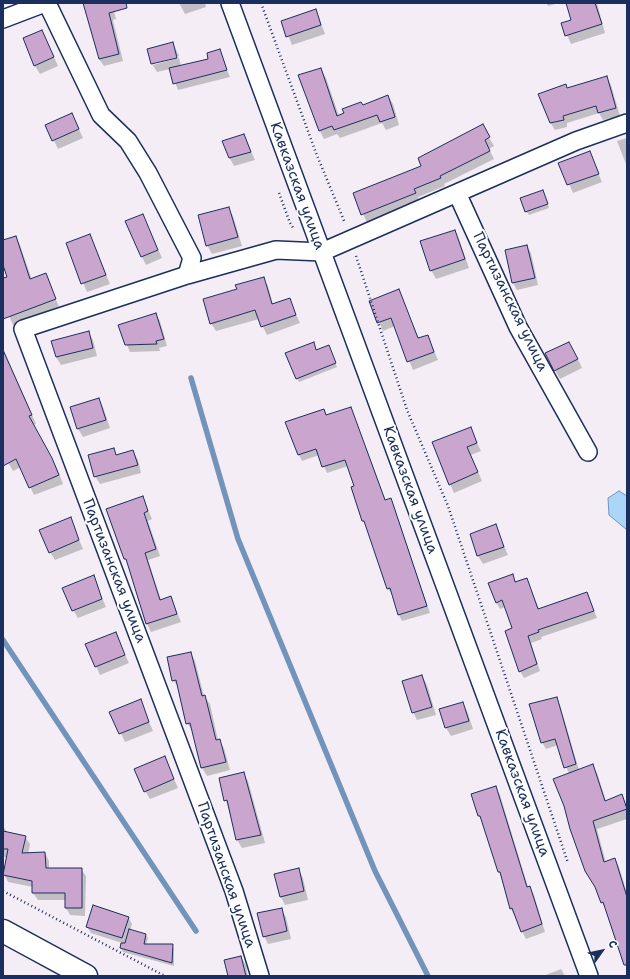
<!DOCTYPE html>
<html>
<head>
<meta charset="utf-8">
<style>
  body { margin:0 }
  #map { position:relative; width:630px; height:979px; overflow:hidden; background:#f4edf5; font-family:"Shantell Sans",sans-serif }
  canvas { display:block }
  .frame { position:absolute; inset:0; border:4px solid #1b2f5e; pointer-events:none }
  .north { position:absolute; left:582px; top:931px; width:40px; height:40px; -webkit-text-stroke:3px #fff; paint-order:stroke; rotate:57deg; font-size:11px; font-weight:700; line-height:16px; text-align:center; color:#1b2f5e }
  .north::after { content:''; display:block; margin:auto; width:14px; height:18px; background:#1b2f5e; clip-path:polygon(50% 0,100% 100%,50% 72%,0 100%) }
</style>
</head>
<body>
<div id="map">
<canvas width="630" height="979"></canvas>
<div class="frame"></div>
<div class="north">С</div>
</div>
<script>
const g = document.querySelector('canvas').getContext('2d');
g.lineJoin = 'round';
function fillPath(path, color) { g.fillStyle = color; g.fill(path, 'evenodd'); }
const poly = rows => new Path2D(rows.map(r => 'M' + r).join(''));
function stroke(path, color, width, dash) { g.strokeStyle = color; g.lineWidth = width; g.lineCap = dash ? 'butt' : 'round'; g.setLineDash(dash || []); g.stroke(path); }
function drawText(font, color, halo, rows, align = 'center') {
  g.font = font + ' "Shantell Sans",sans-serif'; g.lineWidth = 4; g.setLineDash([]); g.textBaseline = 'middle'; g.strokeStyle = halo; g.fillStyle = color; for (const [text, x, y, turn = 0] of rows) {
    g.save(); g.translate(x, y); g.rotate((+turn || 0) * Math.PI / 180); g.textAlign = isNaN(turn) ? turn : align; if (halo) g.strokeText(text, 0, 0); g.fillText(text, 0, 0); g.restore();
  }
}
const water = poly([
  [619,491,627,496,627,530,609,515,608,498,619,491]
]);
const shadow = poly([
  [84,3,112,3,116,19,113,20,123,61,104,66,99,59],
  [179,3,205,3,206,7,185,14],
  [546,3,559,3,548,6],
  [567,3,597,3,605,33,571,44,562,24,572,21],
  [316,10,325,34,292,45,282,21],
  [42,31,58,66,40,74,35,66],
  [173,43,179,56,153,63,153,65,179,58,181,66,210,59,208,54,219,50,230,77,178,90,170,69,157,72,152,64,148,49],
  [321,69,326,78,339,116,388,96,393,104,399,125,386,130,382,123,340,138,337,134,324,139,320,131],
  [607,78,611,85,620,116,603,120,599,113,567,123,567,127,555,130,550,122,567,89],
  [72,114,83,138,58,149,47,126],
  [482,126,494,146,489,149,494,159,444,184,445,186,418,197,420,201,367,223,355,194,423,167],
  [244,135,255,160,234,166,229,157],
  [627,138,627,164,626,164,617,141],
  [589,152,602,182,573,193,560,163],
  [543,191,549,208,529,215,526,211],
  [228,208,233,216,242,246,212,254,207,245],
  [143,215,162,258,146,265,142,257],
  [455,231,459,239,469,268,436,279,431,270],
  [90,235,110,284,87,292,67,244],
  [16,237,20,245,32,280,46,275,59,307,13,325,3,302,3,279,8,277,3,261,3,241],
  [527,246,531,253,538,285,517,290,513,283,506,251],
  [263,278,268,286,273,304,289,299,300,323,267,335,259,319,216,331,211,323,238,290],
  [398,290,419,339,428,336,438,360,413,370,395,326,383,331,370,301],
  [156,314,160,321,167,346,159,348,160,351,130,352,119,326],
  [88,332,93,340,97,356,61,365,56,357],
  [313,343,317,351,330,350,337,367,299,382,297,378],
  [3,348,36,424,32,425,57,468,63,484,34,495,21,467,13,471,3,454],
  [574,351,582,368,560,379,555,370],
  [99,399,103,407,110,428,83,437,78,429],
  [351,408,386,501,390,499,394,506,430,613,402,621,399,615,393,595,388,589,368,527,363,521,355,487,348,466,327,473,319,455,302,461,299,455,324,410,327,416],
  [470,429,481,451,471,455,482,481,454,493,450,484],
  [114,449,117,456,133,451,138,460,141,473,100,484,95,476],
  [143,498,152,519,148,521,160,556,148,560,161,600,171,597,181,622,151,632,147,624,130,567,125,559,107,509],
  [70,519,83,549,55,560,50,552],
  [495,525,508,555,483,564,478,556],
  [512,575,516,583,527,579,539,609,587,593,597,618,541,637,542,639,531,643,540,671,524,678,520,671,513,629,505,607,500,609,496,602],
  [93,577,106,607,78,618,73,610],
  [115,633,129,663,100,675,96,666],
  [191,653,195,661,204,696,210,704,218,740,224,748,230,770,207,776,202,768,193,731,187,723,179,688,173,680],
  [422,676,427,685,436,715,417,720,413,712],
  [556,698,560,705,579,770,592,765,597,773,606,801,621,796,627,806,627,819,597,829,606,863,615,860,619,867,627,893,627,966,607,910,602,903,569,774,558,745,546,749,542,742],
  [140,701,153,731,125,742,111,712],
  [462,703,467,711,473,729,451,736,446,728],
  [165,758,178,788,150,799,145,791],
  [243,773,248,781,265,843,242,848,237,840,220,779],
  [495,787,500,795,528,887,530,887,534,895,545,932,526,939,511,909,484,823,479,816],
  [3,826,7,832,25,837,30,844,28,854,45,853,49,861,49,869,81,869,86,876,85,916,70,915,66,908,66,900,38,900,33,893,33,887,8,882,4,874,7,857,3,857],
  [298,869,303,878,308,900,285,905,281,897],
  [281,909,286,917,291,939,268,944,264,936],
  [128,917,132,924,130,930,146,935,148,938,146,945,172,945,174,949,174,966,123,952,121,948,122,943,91,933,87,927],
  [241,957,246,965,248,976,229,976],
  [561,969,565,976,543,976]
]);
const stream = poly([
  [191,378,238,539,375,871,428,976],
  [3,640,196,931]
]);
const building = poly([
  [83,3,126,3,127,8,109,13,119,54,99,59,83,3],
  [566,3,595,3,602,24,565,36,561,23,571,20,566,3],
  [316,9,321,25,286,37,281,21,316,9],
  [42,30,54,57,34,66,23,38,42,30],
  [173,42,177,58,151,64,147,49,173,42],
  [220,49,227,70,173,84,169,68,208,59,207,53,220,49],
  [321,68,337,116,344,113,342,109,361,102,363,105,388,95,395,117,380,122,377,115,334,130,332,126,319,131,298,75,321,68],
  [607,76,616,108,598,113,596,106,563,116,564,120,550,123,538,94,566,84,567,88,607,76],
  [72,113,79,129,52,141,45,125,72,113],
  [483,124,490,137,485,140,490,151,440,176,441,178,414,189,416,193,361,215,353,193,421,166,418,158,483,124],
  [244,134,251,152,229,158,222,141,244,134],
  [590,151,599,174,567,185,558,163,590,151],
  [543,190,548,204,525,212,520,198,543,190],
  [229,207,238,237,206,246,198,215,229,207],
  [143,214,158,250,141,257,125,221,143,214],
  [455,230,465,259,430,271,420,241,455,230],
  [90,234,106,275,81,284,66,243,90,234],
  [16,236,30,279,46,273,56,299,3,319,3,278,7,277,3,265,3,240,16,236],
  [527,245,535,278,512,283,505,250,527,245],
  [264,277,272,304,290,298,296,315,261,327,255,310,210,324,203,299,237,289,235,285,264,277],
  [399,289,418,338,428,335,434,352,407,362,391,318,377,323,369,301,399,289],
  [156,313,164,339,156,341,157,344,125,345,118,325,156,313],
  [89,331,93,348,56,357,51,341,89,331],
  [314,342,316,350,329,345,336,363,296,379,285,353,314,342],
  [569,342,578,359,554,371,545,353,569,342],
  [3,350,32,415,29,416,52,458,59,475,29,488,16,459,3,466,3,350],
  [99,398,106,420,77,429,70,407,99,398],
  [351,407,385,500,391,498,427,606,398,615,390,588,387,589,364,521,362,521,351,487,354,486,345,460,322,467,316,449,298,455,285,422,324,409,326,415,351,407],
  [471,427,477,443,467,447,478,472,449,485,432,442,471,427],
  [114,448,116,455,133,450,138,465,94,477,88,455,114,448],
  [143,496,148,511,144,513,156,549,145,553,160,600,171,596,177,614,146,624,126,559,124,559,106,509,143,496],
  [71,517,79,540,49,553,39,530,71,517],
  [496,524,504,547,477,556,470,534,496,524],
  [513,574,515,582,527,578,538,609,587,592,594,611,538,630,539,632,528,636,537,664,519,672,505,631,512,628,502,600,496,603,488,583,513,574],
  [94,575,102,599,72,611,62,588,94,575],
  [116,632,125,655,95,667,85,644,116,632],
  [191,652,202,696,205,695,216,740,220,739,226,762,201,768,190,723,186,724,176,680,172,681,167,657,191,652],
  [422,675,432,707,412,713,402,681,422,675],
  [557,697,576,764,564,768,555,739,541,743,529,704,557,697],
  [141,699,149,722,119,734,109,712,141,699],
  [463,702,469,721,445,728,439,709,463,702],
  [165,756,174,779,144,792,134,769,165,756],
  [593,764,605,801,622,794,627,809,593,821,604,862,615,858,627,897,627,965,624,965,603,902,601,903,595,887,585,871,570,829,564,806,553,779,593,764],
  [244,772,261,835,236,840,227,800,224,801,219,778,244,772],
  [496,786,527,887,530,886,542,924,521,932,512,908,510,909,500,872,498,872,480,816,478,816,471,794,496,786],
  [3,831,26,836,22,853,45,852,46,868,82,868,82,908,65,908,65,893,32,893,32,881,3,875,8,849,3,849,3,831],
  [299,868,304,891,280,897,274,874,299,868],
  [93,905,129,917,122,938,86,927,93,905],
  [282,908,287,931,263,937,257,913,282,908],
  [129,929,146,934,144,944,173,944,172,963,120,948,121,943,125,943,129,929],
  [241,956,246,976,228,976,224,960,241,956]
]);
const path = poly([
  [261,3,316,153,345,223],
  [279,193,290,223,294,229],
  [356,256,407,410,448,506,568,863],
  [3,891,165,976]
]);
const street = poly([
  [47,3,101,115,128,141,148,173,192,258,187,275],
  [230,3,589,976],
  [3,19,45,3],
  [457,193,518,327,588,452],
  [260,976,234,891,23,329,187,275,276,250,322,252,576,141,627,123]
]);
const secondary = poly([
  [3,931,86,976]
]);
const streetNames = [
  ["Кавказская улица",297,186,70],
  ["Партизанская улица",510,302,64],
  ["Кавказская улица",410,490,70],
  ["Партизанская улица",114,571,69],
  ["Кавказская улица",522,793,70],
  ["Партизанская улица",226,875,71]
];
fillPath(water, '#acd6f7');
stroke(water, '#7293ba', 1);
fillPath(shadow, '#0003');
stroke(stream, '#7293ba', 5.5);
fillPath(building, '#caa6cf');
stroke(building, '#1b2f5e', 1);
stroke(street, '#1b2f5e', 20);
stroke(secondary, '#1b2f5e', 25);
stroke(path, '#1b2f5e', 2.5, [1, 3]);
stroke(street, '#fff', 17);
stroke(secondary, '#fff', 22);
drawText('15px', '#1b2f5e', '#fff', streetNames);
</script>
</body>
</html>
